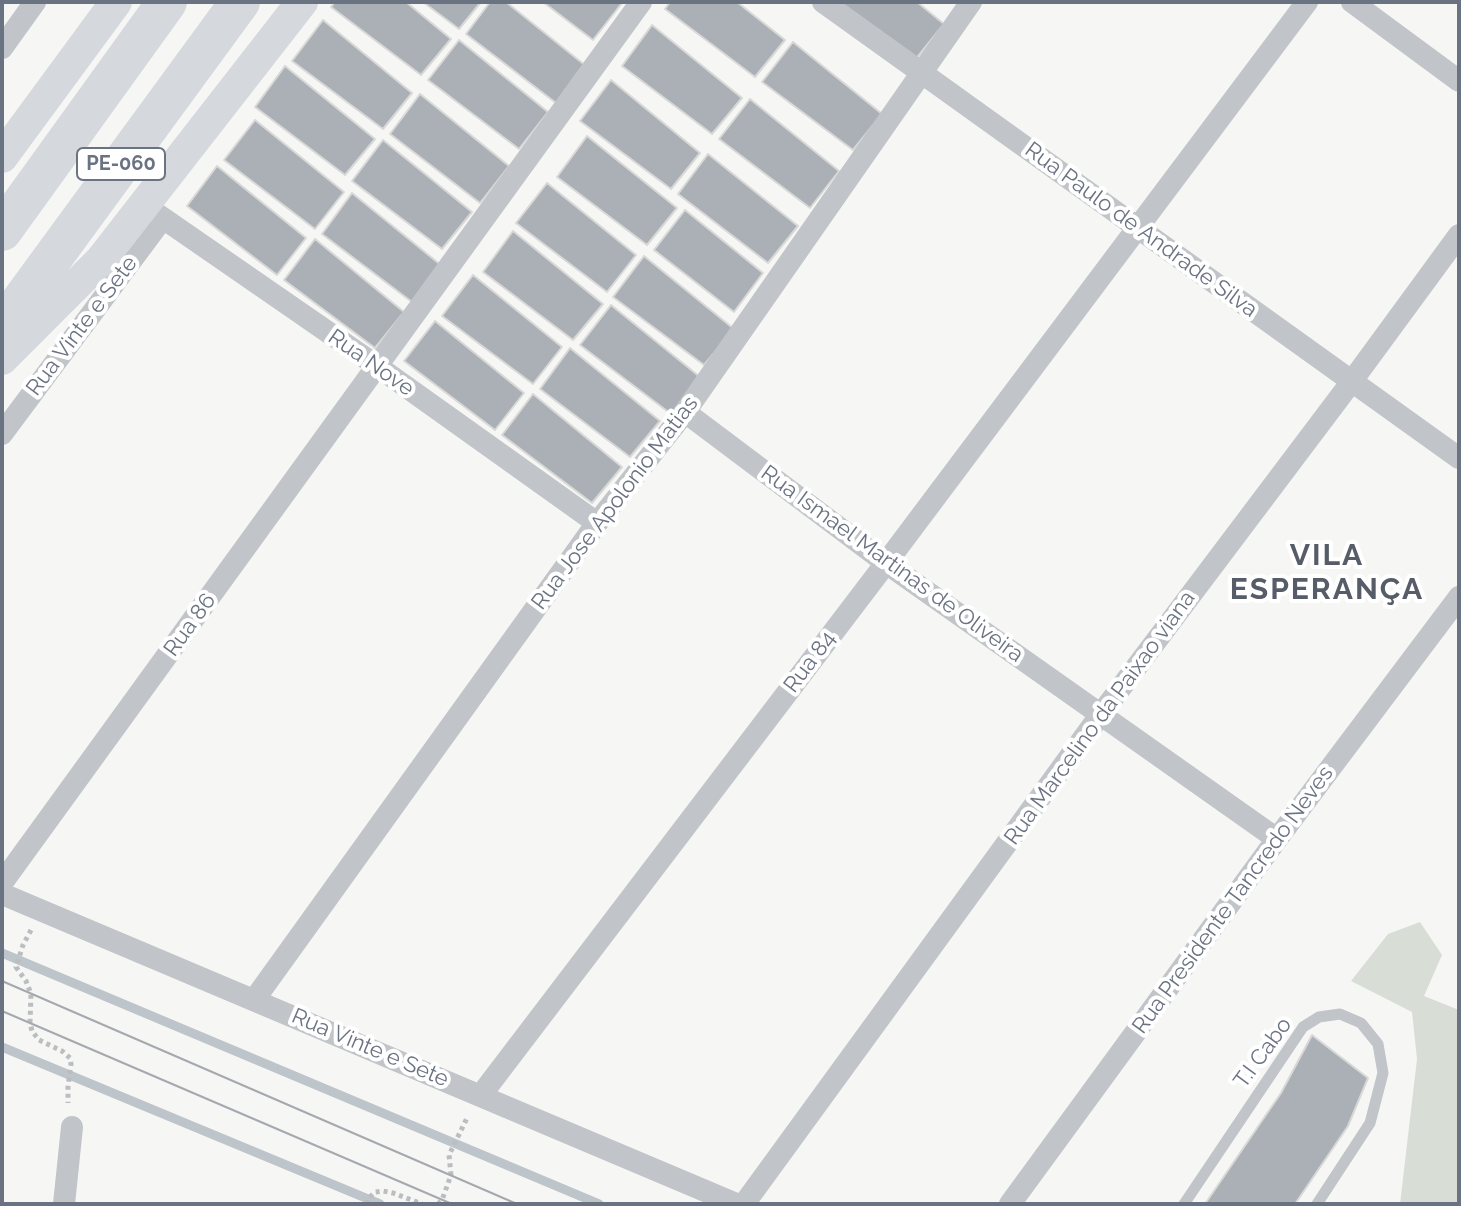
<!DOCTYPE html>
<html>
<head>
<meta charset="utf-8">
<style>
  body { margin:0 }
  #map { position:relative; width:1461px; height:1206px; overflow:hidden; background:#f6f7f5; font-family:Raleway,sans-serif }
  canvas { display:block }
  .frame { position:absolute; inset:0; border:4px solid #6a7382; pointer-events:none }
</style>
</head>
<body>
<div id="map">
<canvas width="1461" height="1206"></canvas>
<div class="frame"></div>
</div>
<script>
const g = document.querySelector('canvas').getContext('2d');
g.lineJoin = 'round';
function fillPath(path, color) { g.fillStyle = color; g.fill(path, 'evenodd'); }
const poly = rows => new Path2D(rows.map(r => 'M' + r).join(''));
function stroke(path, color, width, dash) { g.strokeStyle = color; g.lineWidth = width; g.lineCap = dash ? 'butt' : 'round'; g.setLineDash(dash || []); g.stroke(path); }
function drawText(font, color, halo, rows, align = 'center') {
  g.font = font + ' Raleway,sans-serif'; g.lineWidth = 8; g.setLineDash([]); g.textBaseline = 'middle'; g.strokeStyle = halo; g.fillStyle = color; for (const [text, x, y, turn = 0] of rows) {
    g.save(); g.translate(x, y); g.rotate((+turn || 0) * Math.PI / 180); g.textAlign = isNaN(turn) ? turn : align; if (halo) g.strokeText(text, 0, 0); g.fillText(text, 0, 0); g.restore();
  }
}
const green = poly([
  [1420,922,1442,955,1424,996,1459,1010,1459,1204,1400,1204,1417,1059,1412,1012,1351,981,1388,934]
]);
const stream = poly([
  [2,953,599,1204],
  [2,1047,380,1204]
]);
const building = poly([
  [335,2,406,2,451,39,421,75,331,7,335,2],
  [423,2,481,2,459,29,423,2],
  [490,2,506,2,586,66,556,103,466,34,490,2],
  [543,2,620,2,622,3,593,40,543,2],
  [670,2,737,2,785,40,755,77,665,9,670,2],
  [838,2,917,2,944,24,915,60,838,2],
  [323,20,412,93,383,129,292,61,323,20],
  [652,25,742,98,712,134,622,66,652,25],
  [459,40,548,112,519,149,428,80,459,40],
  [793,42,882,114,853,150,762,82,793,42],
  [285,66,375,139,345,175,255,107,285,66],
  [611,80,700,153,671,189,580,121,611,80],
  [420,94,509,166,480,203,390,134,420,94],
  [750,99,839,171,810,208,719,139,750,99],
  [255,120,344,192,315,229,224,160,255,120],
  [587,136,677,208,647,245,557,177,587,136],
  [383,140,472,212,442,249,352,181,383,140],
  [708,154,798,226,768,263,678,194,708,154],
  [217,166,306,238,277,275,187,206,217,166],
  [547,183,636,255,607,292,516,223,547,183],
  [352,193,442,266,412,302,322,234,352,193],
  [685,210,763,273,734,312,654,250,685,210],
  [513,231,603,304,573,340,483,272,513,231],
  [315,239,404,312,375,348,284,280,315,239],
  [644,256,734,329,704,365,613,297,644,256],
  [473,275,562,347,533,384,442,316,473,275],
  [611,305,700,377,671,414,580,345,611,305],
  [435,321,524,393,495,430,404,361,435,321],
  [570,348,660,421,630,457,540,389,570,348],
  [533,394,622,467,592,503,502,435,533,394],
  [1312,1035,1368,1078,1348,1126,1295,1204,1205,1204,1281,1093,1312,1035]
]);
const path = poly([
  [31,930,23,945,16,967,26,981,31,994,30,1023,32,1031,39,1040,62,1051,70,1058,71,1064,68,1087,68,1103],
  [367,1204,367,1200,375,1192,383,1191,393,1193,422,1204],
  [438,1204,442,1200,451,1175,449,1155,468,1116]
]);
const lane = poly([
  [1184,1204,1303,1027,1319,1017,1340,1014,1361,1023,1378,1044,1383,1073,1370,1123,1317,1204]
]);
const street = poly([
  [823,2,1459,458],
  [1352,2,1459,81],
  [2,48,35,2],
  [144,205,377,366,597,523],
  [685,412,886,563,1277,839],
  [2,434,163,218],
  [2,883,641,2],
  [2,894,736,1204],
  [254,1000,597,523,685,412,971,2],
  [481,1095,886,563,1307,2],
  [64,1204,72,1127],
  [744,1204,1101,714,1352,381,1459,235],
  [1010,1204,1277,839,1459,597]
]);
const secondary = poly([
  [2,157,116,2],
  [2,359,101,260,302,2]
]);
const highway = poly([
  [2,231,167,2],
  [2,327,240,2]
]);
const tram = poly([
  [2,981,517,1204],
  [2,1011,452,1204]
]);
const shields = [
  [121,164,88]
];
const shieldNames = [
  ["PE-060",121,164]
];
const streetNames = [
  ["Rua Paulo de Andrade Silva",1141,230,36],
  ["Rua Vinte e Sete",82,326,-53],
  ["Rua Nove",371,363,35],
  ["Rua Jose Apolonio Matias",615,503,-53],
  ["Rua Ismael Martinas de Oliveira",892,564,36],
  ["Rua 86",190,625,-54],
  ["Rua 84",810,662,-53],
  ["Rua Marcelino da Paixao viana",1100,718,-54],
  ["Rua Presidente Tancredo Neves",1233,900,-54],
  ["Rua Vinte e Sete",370,1048,23],
  ["T.I Cabo",1263,1053,-54]
];
const districtNames = [
  ["VILA",1327,556],
  ["ESPERANÇA",1327,590]
];
fillPath(green, '#d8ddd6');
stroke(stream, '#bdc4ca', 9);
fillPath(building, '#abb0b6');
stroke(building, '#d8d9d7', 2);
stroke(path, '#bbbdc0', 5, [4, 4]);
stroke(lane, '#c1c4c8', 11);
stroke(street, '#c1c4c8', 22);
stroke(secondary, '#d5d8dc', 32);
stroke(highway, '#d5d8dc', 40);
stroke(tram, '#a5a8ae', 2);
for (const [x, y, w] of shields) { const box = new Path2D(); box.roundRect(x - w / 2, y - 16, w, 32, 6); g.fillStyle = '#fff'; g.fill(box); stroke(box, '#6a7382', 2); }
drawText('bold 20px', '#6a7382', null, shieldNames);
drawText('22px', '#6a7382', '#fff', streetNames);
g.letterSpacing = '2px';
drawText('bold 30px', '#575d68', '#fff', districtNames);
g.letterSpacing = '0px';
</script>
</body>
</html>
